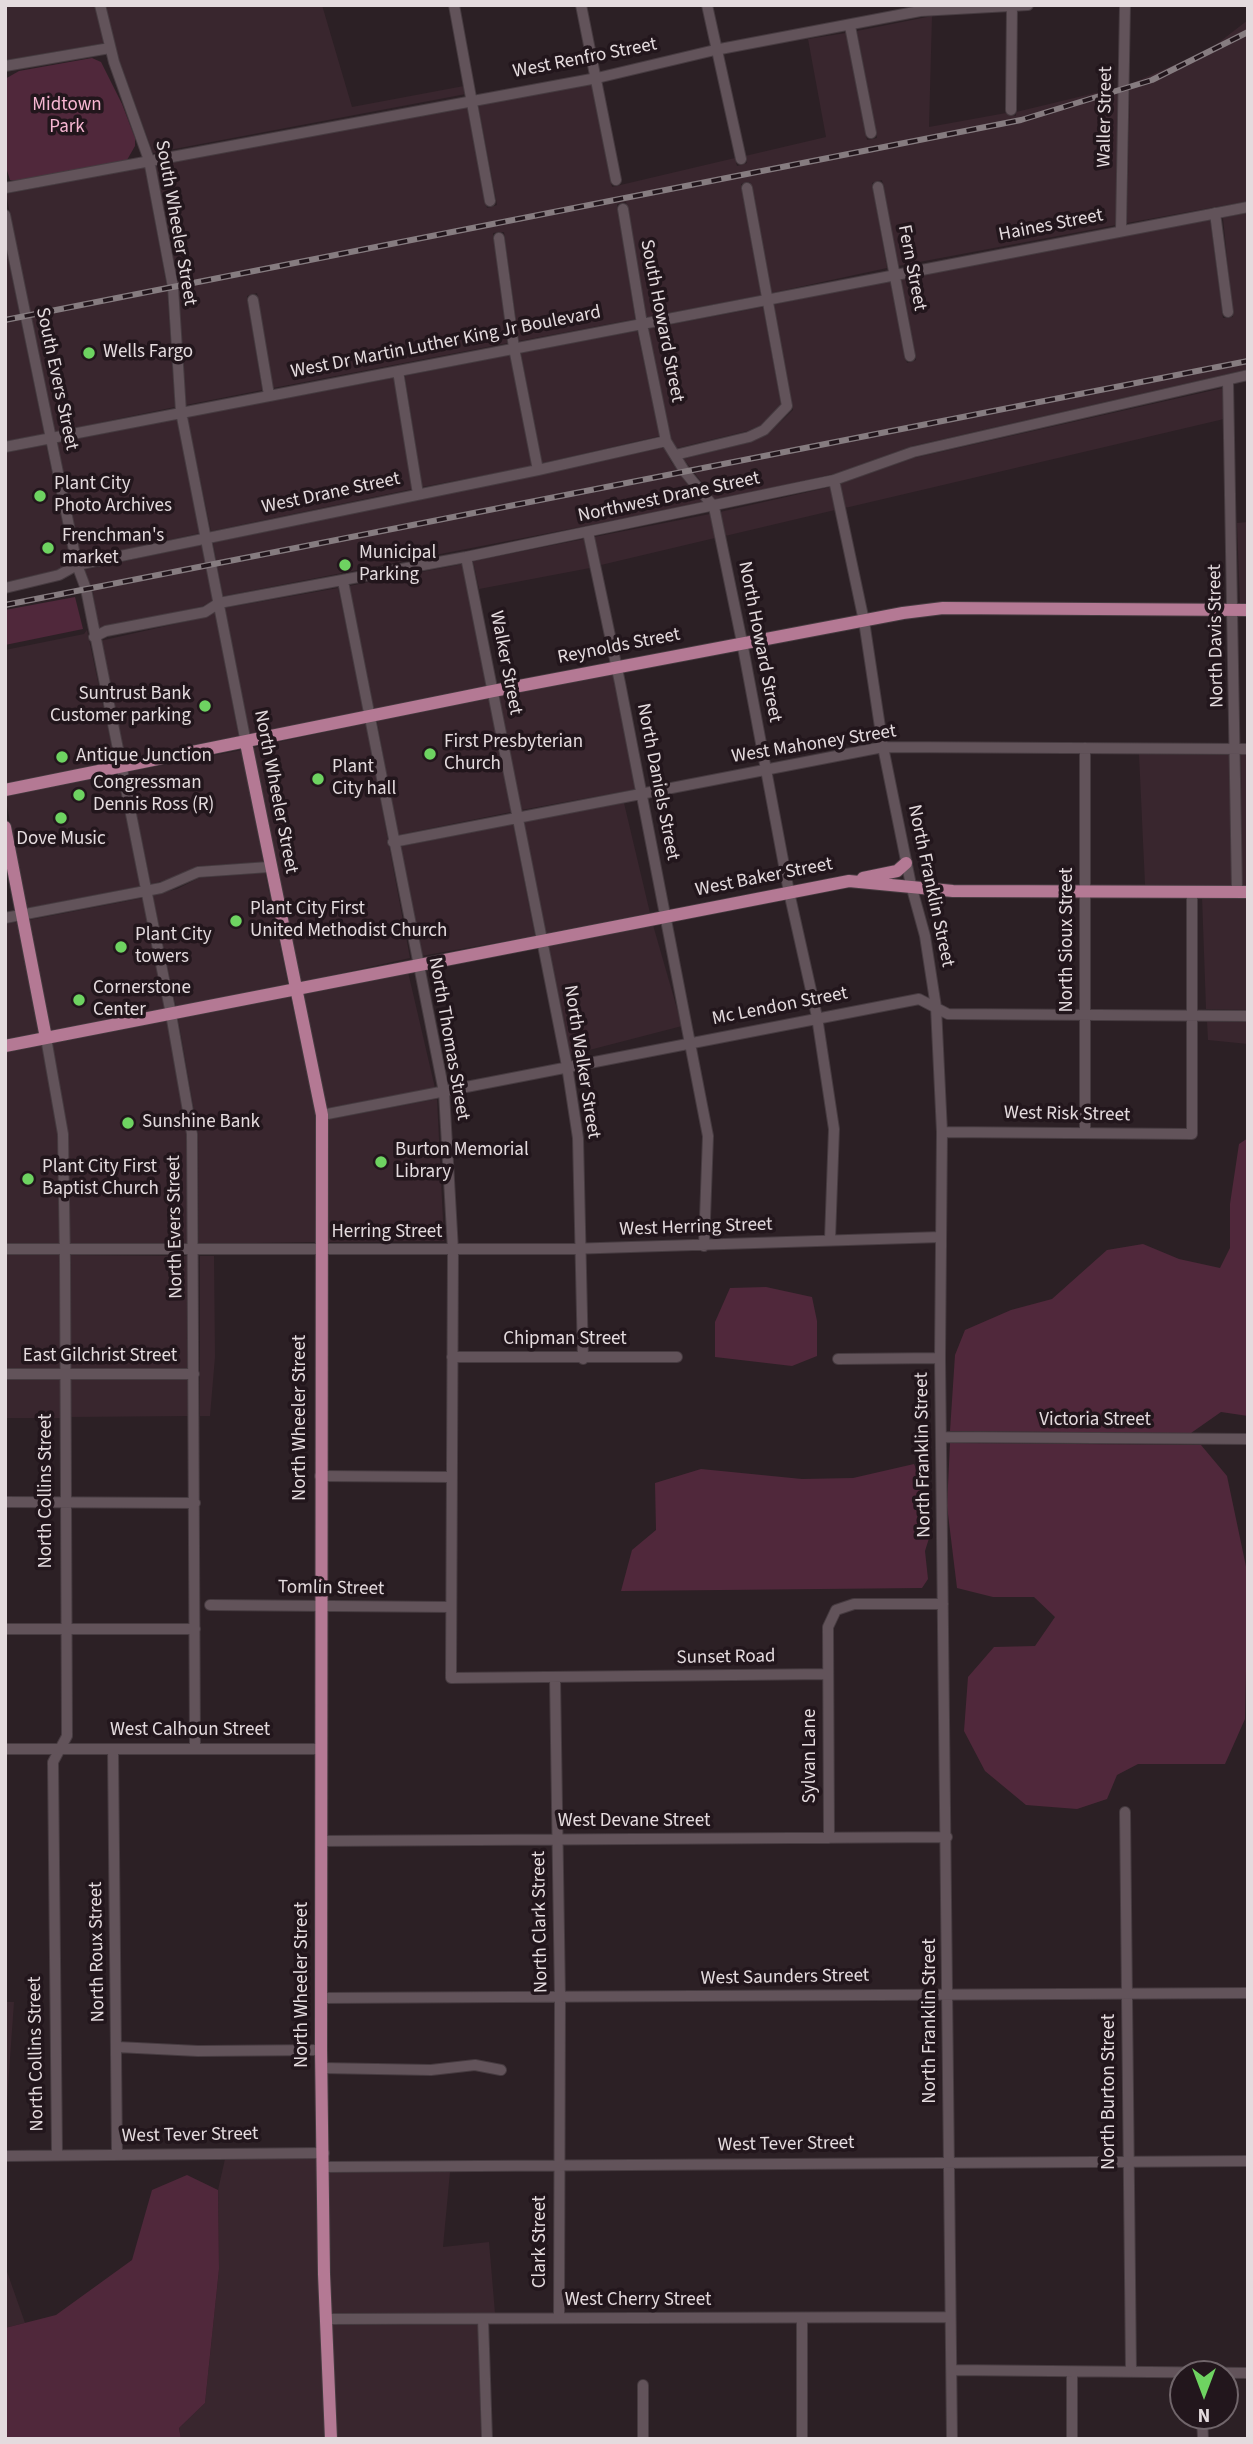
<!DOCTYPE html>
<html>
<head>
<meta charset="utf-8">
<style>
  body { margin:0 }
  #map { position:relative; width:1253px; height:2444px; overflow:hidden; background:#2c2025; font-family:"Source Sans 3",sans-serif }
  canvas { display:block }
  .frame { position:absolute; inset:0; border:7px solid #e4dbde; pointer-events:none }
  .north { position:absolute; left:1169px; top:2360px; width:70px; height:70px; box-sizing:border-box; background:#22161c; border:2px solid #70656a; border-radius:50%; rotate:180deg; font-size:19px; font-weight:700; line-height:28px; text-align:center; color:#e4dbde }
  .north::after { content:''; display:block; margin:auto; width:24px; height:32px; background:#6ed361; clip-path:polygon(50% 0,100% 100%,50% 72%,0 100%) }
</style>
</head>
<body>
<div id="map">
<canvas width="1253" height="2444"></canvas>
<div class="frame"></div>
<div class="north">N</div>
</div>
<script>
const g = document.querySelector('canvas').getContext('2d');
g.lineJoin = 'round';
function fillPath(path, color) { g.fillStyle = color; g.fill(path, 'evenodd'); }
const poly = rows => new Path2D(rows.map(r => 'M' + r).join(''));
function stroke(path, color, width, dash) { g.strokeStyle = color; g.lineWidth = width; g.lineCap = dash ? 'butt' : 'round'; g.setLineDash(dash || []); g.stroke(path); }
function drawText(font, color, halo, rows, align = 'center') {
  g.font = font + ' "Source Sans 3",sans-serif'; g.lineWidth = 7; g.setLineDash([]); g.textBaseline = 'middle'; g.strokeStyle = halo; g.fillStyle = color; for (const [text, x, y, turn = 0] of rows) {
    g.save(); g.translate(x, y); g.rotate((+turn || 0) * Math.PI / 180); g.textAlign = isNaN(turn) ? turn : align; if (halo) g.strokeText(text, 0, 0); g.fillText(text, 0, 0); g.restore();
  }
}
const built = poly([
  [5,5,95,5,104,43,5,60],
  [105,5,322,5,352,107,464,86,466,94,153,153,119,60],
  [932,16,929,127,1006,113,1016,116,1016,112,1120,87,1116,225,898,266,882,180,872,183,887,268,771,293,750,182,741,184,761,295,646,317,626,202,617,204,635,319,519,341,504,232,493,233,508,343,273,388,257,293,247,296,262,390,186,405,178,287,156,165,468,106,487,208,497,205,478,104,593,84,612,187,735,158,737,166,747,163,745,156,826,137,808,39,846,33,867,140,877,138,857,31],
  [1248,20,1248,201,1127,223,1130,84,1209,50],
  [145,167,167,288,175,407,54,432,6,194],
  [1248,213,1248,369,912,446,833,474,716,501,684,459,751,442,767,435,793,410,773,305,890,280,907,363,916,360,900,278,1210,220,1223,318,1233,317,1223,218],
  [5,243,44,434,5,441],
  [763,307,781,404,761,425,747,431,677,448,671,438,648,329],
  [637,331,660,436,542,463,521,353],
  [510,355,532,466,422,487,405,376],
  [394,378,412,489,211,531,187,417],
  [1223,388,1224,419,845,508,840,484,914,458],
  [177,419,200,533,81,559,57,443],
  [46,445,71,562,57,570,5,582,5,453],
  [664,447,671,462,704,503,223,596,213,543],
  [830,487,835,510,725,536,720,512],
  [710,514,715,538,601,565,594,537],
  [1248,522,1248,604,1240,604,1237,523],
  [584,539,590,568,479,589,473,561],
  [202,545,213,600,203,606,98,629,93,592,84,570],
  [463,564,486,686,374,709,349,586],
  [338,588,364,711,250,736,225,608],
  [215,612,239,739,126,760,100,641,206,617],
  [87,630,115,762,5,784,5,650,84,634],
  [613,674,636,789,521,810,499,696],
  [489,698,511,812,397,835,377,720],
  [366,723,410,958,298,983,252,748],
  [242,750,263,862,197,866,174,878,151,884,128,772],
  [1139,754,1231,755,1231,885,1145,885],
  [1241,755,1248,755,1248,886,1242,886],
  [118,774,140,886,27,908,5,796],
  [624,803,650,913,546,934,523,822],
  [513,824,535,936,421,956,399,847],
  [265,873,288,985,176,1007,153,895,177,889,199,878],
  [1202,897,1248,897,1248,1010,1206,1009],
  [143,898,165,1009,50,1031,29,920],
  [18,922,40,1033,5,1040,5,924],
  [653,925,682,1026,570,1055,548,945],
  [408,972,435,1088,326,1108,301,994],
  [290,996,317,1116,315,1242,199,1244,198,1133,178,1018],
  [167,1020,187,1135,189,1244,70,1243,68,1134,52,1043],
  [1207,1021,1248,1022,1248,1044,1208,1040],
  [42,1045,58,1135,59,1243,5,1243,5,1052],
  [437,1099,444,1241,326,1242,327,1120],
  [5,1255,60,1255,60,1369,5,1368],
  [70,1255,189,1256,189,1368,71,1369],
  [200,1256,214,1256,215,1357,210,1416,200,1416],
  [5,1380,60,1380,61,1418,5,1418],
  [71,1380,189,1380,189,1416,71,1417],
  [5,2002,14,2002,5,2130],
  [318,2158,326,2439,181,2439,179,2428,205,2403,219,2269,218,2190,225,2159],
  [450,2172,443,2247,489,2242,495,2313,331,2313,329,2173],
  [5,2266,25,2323,5,2328],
  [331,2325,478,2325,481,2439,337,2439]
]);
const green = poly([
  [92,58,101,62,122,104,135,138,135,146,127,160,17,181,10,180,5,164,5,79,19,71],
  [75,597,83,629,5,645,5,610],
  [1248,1138,1248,1416,1221,1412,1191,1433,950,1431,955,1355,965,1330,1011,1310,1052,1299,1107,1250,1143,1244,1179,1259,1220,1268,1230,1248,1230,1204,1239,1144],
  [766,1287,812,1297,817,1321,817,1356,792,1366,715,1357,715,1322,730,1288],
  [950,1443,1201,1445,1227,1476,1248,1576,1245,1719,1225,1764,1138,1764,1117,1775,1107,1799,1077,1809,1026,1805,985,1771,964,1731,968,1677,994,1647,1035,1646,1055,1617,1034,1597,993,1597,957,1588,947,1506],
  [914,1464,923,1483,931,1532,925,1551,928,1579,922,1588,621,1591,632,1550,656,1530,655,1483,701,1469,802,1479,853,1478],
  [187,2175,218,2190,219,2269,205,2403,179,2428,181,2439,5,2439,5,2328,56,2315,132,2260,152,2190]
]);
const minor = poly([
  [100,5,114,62,149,160,173,287,181,412,246,743],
  [454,5,490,201],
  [581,5,616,180],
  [707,5,741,159],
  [850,26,871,133],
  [5,66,110,48],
  [1011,110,1012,5],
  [878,187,910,356],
  [5,188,597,78,715,50,920,11,1028,5],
  [623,209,642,324,666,441,685,472,714,507,742,642,789,892,817,1017,834,1129,830,1239],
  [1215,213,1228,312],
  [5,215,77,565,86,589,171,1014,192,1134,195,1749],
  [1121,230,1125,5],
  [499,238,514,348,538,470],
  [253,300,269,395],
  [398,371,418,494],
  [1228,381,1237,892],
  [5,447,1248,207],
  [675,455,749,437,764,430,787,406,747,188],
  [834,480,864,621,883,747,911,885,925,936,936,1007,942,1132,940,1358,952,2439],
  [588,532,620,683,708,1136,704,1246],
  [466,557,567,1066,578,1138,583,1359],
  [343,581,444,1092,453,1250,451,1678,828,1674],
  [5,588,59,575,77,565,538,470,666,441],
  [94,637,106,631,205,612,219,603,235,600,466,557,834,480,913,452,1248,375],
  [1085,748,1085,1132],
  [393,842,883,747,1248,749],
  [5,918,161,888,198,872,269,867],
  [46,1038,63,1134,65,1262,67,1736,53,1762,57,2155],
  [322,1115,919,999,948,1014,1248,1016],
  [942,1132,1192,1134,1192,891],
  [5,1249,569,1249,941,1237],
  [452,1357,677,1357],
  [838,1359,940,1358],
  [5,1374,194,1374],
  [941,1437,1248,1439],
  [320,1476,450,1477],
  [5,1502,195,1503],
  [210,1605,451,1607],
  [5,1629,195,1629],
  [555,1678,560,1998,559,2318],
  [5,1749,320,1749],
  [113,1749,117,2155],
  [1125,1812,1131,2372],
  [829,1838,828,1627,836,1610,854,1604,943,1604],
  [321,1841,947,1837],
  [323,1998,1248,1993],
  [117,2047,198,2051,321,2050],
  [322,2068,431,2070,475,2065,501,2070],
  [5,2156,324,2153],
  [324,2167,1248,2161],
  [326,2319,950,2317],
  [483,2319,487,2439],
  [952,2370,1248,2373],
  [1072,2372,1072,2439],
  [643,2385,643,2439],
  [1202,2416,1203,2439],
  [802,2439,802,2319]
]);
const major = poly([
  [246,743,322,1115,321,2050,324,2274,331,2439],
  [5,790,493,691,903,613,943,608,1248,610],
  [5,827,46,1038],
  [863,878,897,871,906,863],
  [5,1046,849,881,953,891,1248,892]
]);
const rail = poly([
  [5,320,1021,120,1152,80,1248,32],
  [5,605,1248,361]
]);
const markers = [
  [89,353,7,"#6ed361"],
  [40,496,7,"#6ed361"],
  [48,548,7,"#6ed361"],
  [345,565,7,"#6ed361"],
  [205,706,7,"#6ed361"],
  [430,754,7,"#6ed361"],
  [62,757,7,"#6ed361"],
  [318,779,7,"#6ed361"],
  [79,795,7,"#6ed361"],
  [61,818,7,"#6ed361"],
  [236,921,7,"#6ed361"],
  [121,947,7,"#6ed361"],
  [79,1000,7,"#6ed361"],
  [128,1123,7,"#6ed361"],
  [381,1162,7,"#6ed361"],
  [28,1179,7,"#6ed361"]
];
const streetNames = [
  ["West Renfro Street",585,59,-11],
  ["Waller Street",1106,117,-89],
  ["South Wheeler Street",175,223,80],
  ["Haines Street",1051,226,-11],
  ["Fern Street",911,268,79],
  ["South Howard Street",661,321,79],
  ["West Dr Martin Luther King Jr Boulevard",446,343,-11],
  ["South Evers Street",56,379,78],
  ["West Drane Street",331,494,-12],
  ["Northwest Drane Street",669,498,-12],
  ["North Davis Street",1217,636,-91],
  ["North Howard Street",759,642,79],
  ["Reynolds Street",619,647,-11],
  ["Walker Street",505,663,79],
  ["West Mahoney Street",814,745,-9],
  ["North Daniels Street",657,782,79],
  ["North Wheeler Street",275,792,79],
  ["West Baker Street",764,878,-11],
  ["North Franklin Street",930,886,78],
  ["North Sioux Street",1068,940,-90],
  ["Mc Lendon Street",780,1007,-11],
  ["North Thomas Street",448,1039,80],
  ["North Walker Street",581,1062,81],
  ["West Risk Street",1067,1115,1],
  ["North Evers Street",176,1227,-91],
  ["West Herring Street",696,1228,-2],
  ["Herring Street",387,1233],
  ["Chipman Street",565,1340],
  ["East Gilchrist Street",100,1357],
  ["North Wheeler Street",301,1418,-90],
  ["Victoria Street",1095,1421],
  ["North Franklin Street",924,1455,-91],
  ["North Collins Street",47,1491,-90],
  ["Tomlin Street",331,1589,1],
  ["Sunset Road",726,1658,-1],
  ["West Calhoun Street",190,1731],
  ["Sylvan Lane",811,1756,-90],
  ["West Devane Street",634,1822],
  ["North Clark Street",541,1922,-91],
  ["North Roux Street",98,1952,-91],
  ["West Saunders Street",785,1978,-1],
  ["North Wheeler Street",303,1985,-90],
  ["North Franklin Street",931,2021,-90],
  ["North Collins Street",37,2054,-91],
  ["North Burton Street",1110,2092,-90],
  ["West Tever Street",190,2136,-1],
  ["West Tever Street",786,2145,-1],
  ["Clark Street",541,2242,-90],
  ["West Cherry Street",638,2301]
];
const parkNames = [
  ["Midtown",67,106],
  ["Park",67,128]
];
const poiNames = [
  ["Wells Fargo",103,353],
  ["Plant City",54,485],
  ["Photo Archives",54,507],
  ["Frenchman's",62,537],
  ["market",62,559],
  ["Municipal",359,554],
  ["Parking",359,576],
  ["Suntrust Bank",191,695,"right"],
  ["Customer parking",191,717,"right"],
  ["First Presbyterian",444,743],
  ["Church",444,765],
  ["Antique Junction",76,757],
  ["Plant",332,768],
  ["City hall",332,790],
  ["Congressman",93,784],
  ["Dennis Ross (R)",93,806],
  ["Dove Music",61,840,"center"],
  ["Plant City First",250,910],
  ["United Methodist Church",250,932],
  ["Plant City",135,936],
  ["towers",135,958],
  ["Cornerstone",93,989],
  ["Center",93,1011],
  ["Sunshine Bank",142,1123],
  ["Burton Memorial",395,1151],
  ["Library",395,1173],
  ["Plant City First",42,1168],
  ["Baptist Church",42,1190]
];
fillPath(built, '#39262e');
fillPath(green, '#50283b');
stroke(minor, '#463b40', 12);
stroke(major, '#463b40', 14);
stroke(minor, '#62535a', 10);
stroke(major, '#b47994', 12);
stroke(rail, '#867c80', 6);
stroke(rail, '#22161c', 3.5, [10]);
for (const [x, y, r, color] of markers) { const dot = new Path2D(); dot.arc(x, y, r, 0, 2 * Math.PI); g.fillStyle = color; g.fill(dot); stroke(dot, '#22161c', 2.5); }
drawText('19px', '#e4dbde', '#22161c', streetNames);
drawText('19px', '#f7b6d2', '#22161c', parkNames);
drawText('19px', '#e4dbde', '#22161c', poiNames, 'left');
</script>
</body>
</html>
